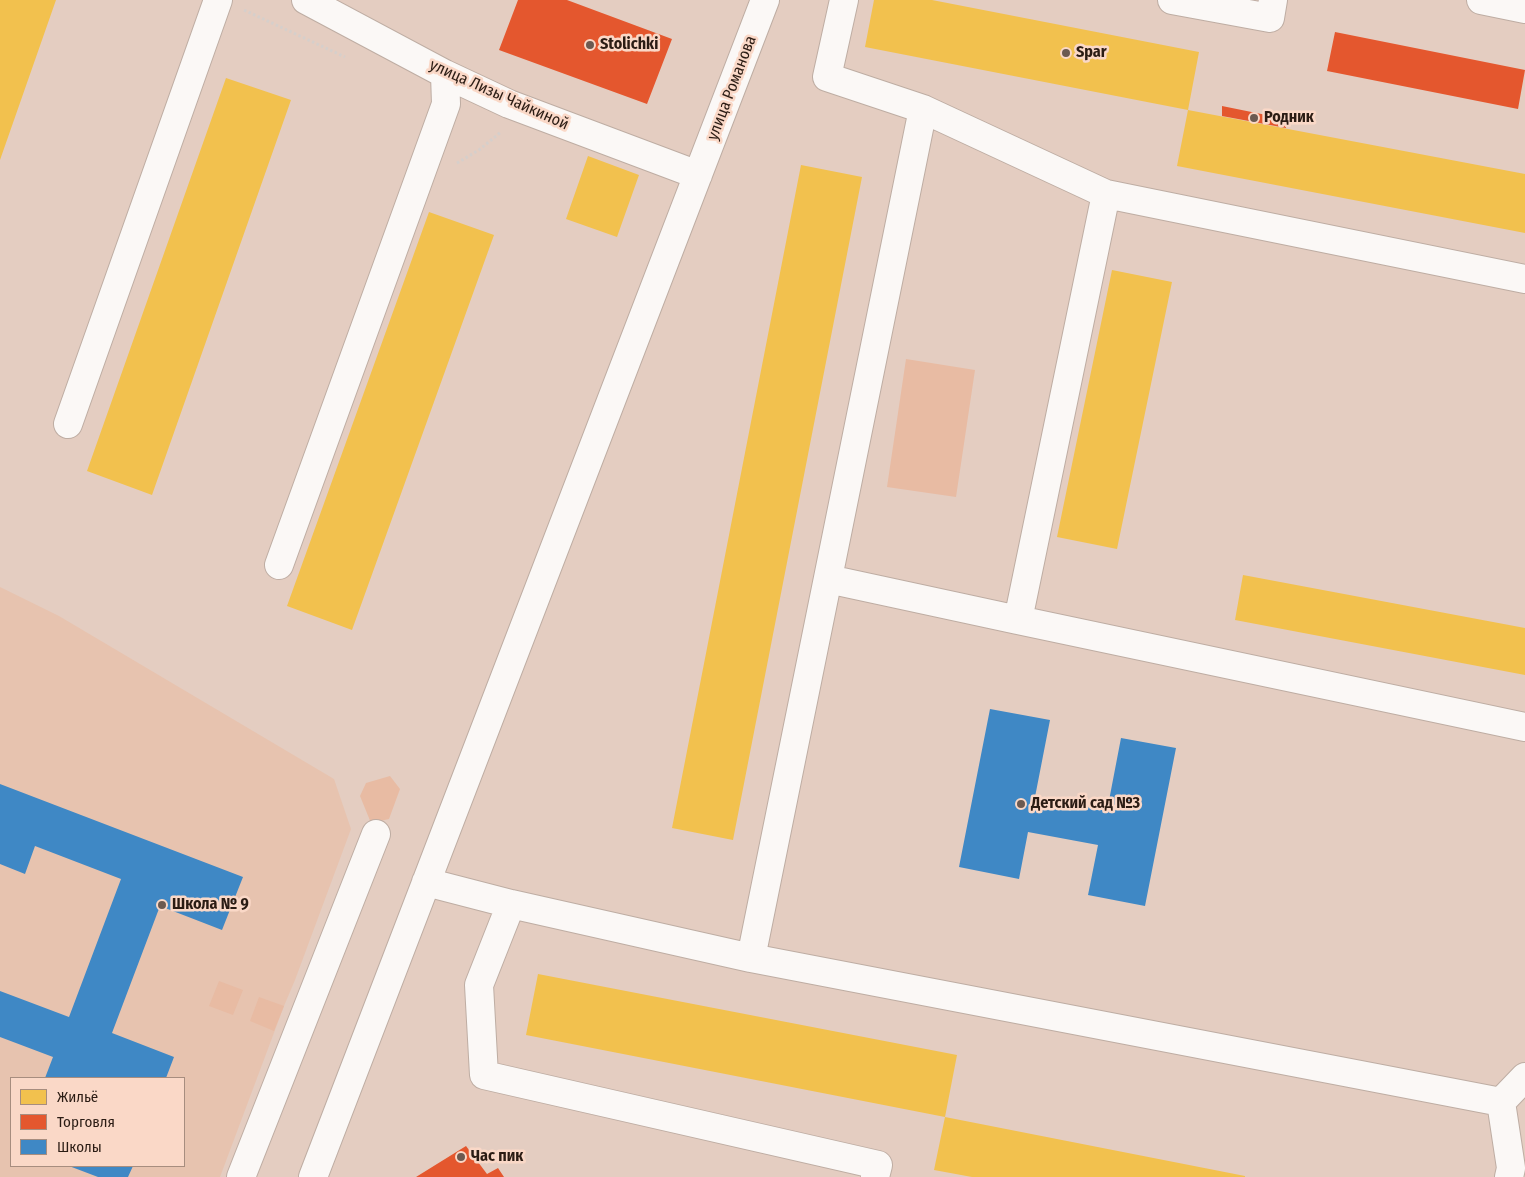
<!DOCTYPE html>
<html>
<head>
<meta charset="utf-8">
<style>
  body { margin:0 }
  #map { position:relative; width:1525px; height:1177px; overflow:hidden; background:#e4cdc1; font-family:"Fira Sans Condensed",sans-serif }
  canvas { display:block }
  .legend { position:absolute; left:10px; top:1077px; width:175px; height:90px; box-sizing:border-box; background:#fad8c7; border:1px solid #a78d7f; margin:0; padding:6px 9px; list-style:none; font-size:15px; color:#2b1c14 }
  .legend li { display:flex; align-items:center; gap:10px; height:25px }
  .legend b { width:25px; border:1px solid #a78d7f }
</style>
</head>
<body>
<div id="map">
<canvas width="1525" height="1177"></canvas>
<ul class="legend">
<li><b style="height:14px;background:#f2c14e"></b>Жильё</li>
<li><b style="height:14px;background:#e4572e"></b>Торговля</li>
<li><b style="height:14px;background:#3f88c5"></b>Школы</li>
</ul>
</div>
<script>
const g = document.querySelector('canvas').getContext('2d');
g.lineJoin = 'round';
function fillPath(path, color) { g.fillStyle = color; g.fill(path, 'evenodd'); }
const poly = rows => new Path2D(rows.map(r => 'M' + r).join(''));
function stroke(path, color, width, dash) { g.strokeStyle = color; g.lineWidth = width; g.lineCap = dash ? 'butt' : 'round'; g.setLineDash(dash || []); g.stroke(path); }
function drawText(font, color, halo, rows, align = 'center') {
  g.font = font + ' "Fira Sans Condensed",sans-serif'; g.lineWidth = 5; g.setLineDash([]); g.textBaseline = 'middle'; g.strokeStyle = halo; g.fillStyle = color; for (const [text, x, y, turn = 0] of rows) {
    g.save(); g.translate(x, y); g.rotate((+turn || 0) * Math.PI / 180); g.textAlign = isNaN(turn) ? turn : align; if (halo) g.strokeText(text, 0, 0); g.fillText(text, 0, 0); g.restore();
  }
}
const built = poly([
  [0,587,59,616,334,779,351,829,295,980,284,1006,220,1177,0,1177],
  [11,1078,184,1078,184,1166,11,1166]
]);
const green = poly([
  [906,359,975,370,956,497,887,487],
  [390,776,400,789,389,819,371,823,360,796,366,783],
  [219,981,243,990,233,1015,209,1006],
  [259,997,284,1006,274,1031,250,1021]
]);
const homes = poly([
  [0,0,56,0,0,160],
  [874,0,932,0,1199,52,1188,110,865,47],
  [226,78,291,100,152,495,87,471],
  [1188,110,1525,174,1525,233,1177,166],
  [588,156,639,175,617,237,566,219],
  [801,165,862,177,733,840,672,828],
  [429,212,494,235,352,630,287,606],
  [1112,270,1172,282,1117,549,1057,537],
  [1243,575,1525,628,1525,675,1235,620],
  [538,974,957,1055,945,1117,526,1035],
  [945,1117,1245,1176,1245,1177,972,1177,934,1170]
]);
const shops = poly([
  [518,0,567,0,672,39,647,104,499,50],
  [1335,32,1525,70,1518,109,1327,71],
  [1222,106,1286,119,1286,128,1222,116],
  [466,1146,487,1174,498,1168,504,1177,416,1177]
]);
const schools = poly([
  [990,709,1050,720,1035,797,1107,811,1121,738,1176,748,1145,906,1088,895,1098,845,1028,832,1019,879,959,867],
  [0,784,243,877,222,930,160,906,112,1033,174,1057,166,1078,45,1078,53,1057,0,1037,0,991,69,1017,121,879,35,846,25,874,0,864],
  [69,1166,133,1166,128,1177,98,1177]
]);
const path = poly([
  [244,10,345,57],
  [457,163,479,150,501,132]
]);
const minor = poly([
  [306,0,445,74,509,104,698,175],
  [844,0,827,77,923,109,1106,194,1525,279],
  [1172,0,1270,18,1273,0],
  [1481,0,1525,9],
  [68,424,218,0],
  [279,565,446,104,445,74],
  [828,579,1018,620,1106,194],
  [1018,620,1525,727],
  [426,882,511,904,751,958,1501,1102,1525,1077],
  [511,904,479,985,484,1075,878,1165,875,1177],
  [751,958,923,109],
  [1501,1102,1511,1168,1509,1177],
  [241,1177,376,834],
  [313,1177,765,0]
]);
const markers = [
  [590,45,5,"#6c5a51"],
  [1066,53,5,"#6c5a51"],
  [1254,118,5,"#6c5a51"],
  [1021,804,5,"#6c5a51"],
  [162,905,5,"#6c5a51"],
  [461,1157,5,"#6c5a51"]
];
const poiNames = [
  ["Stolichki",600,45],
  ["Spar",1076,53],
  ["Родник",1264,118],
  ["Детский сад №3",1031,804],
  ["Школа № 9",172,905],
  ["Час пик",471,1157]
];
const streetNames = [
  ["улица Романова",732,88,-69],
  ["улица Лизы Чайкиной",499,95,24]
];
fillPath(built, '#e7c3af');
fillPath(green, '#e8bba3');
fillPath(homes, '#f2c14e');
fillPath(shops, '#e4572e');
fillPath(schools, '#3f88c5');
stroke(minor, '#beada3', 30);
stroke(path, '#d6cfcb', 3, [2.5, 2.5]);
stroke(minor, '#fbf8f6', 28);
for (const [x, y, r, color] of markers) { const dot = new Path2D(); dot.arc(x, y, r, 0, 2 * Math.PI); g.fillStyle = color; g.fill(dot); stroke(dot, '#fad8c7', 2); }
drawText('bold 16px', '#2b1c14', '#fad8c7', poiNames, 'left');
drawText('16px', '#2b1c14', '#fad8c7', streetNames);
</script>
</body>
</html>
